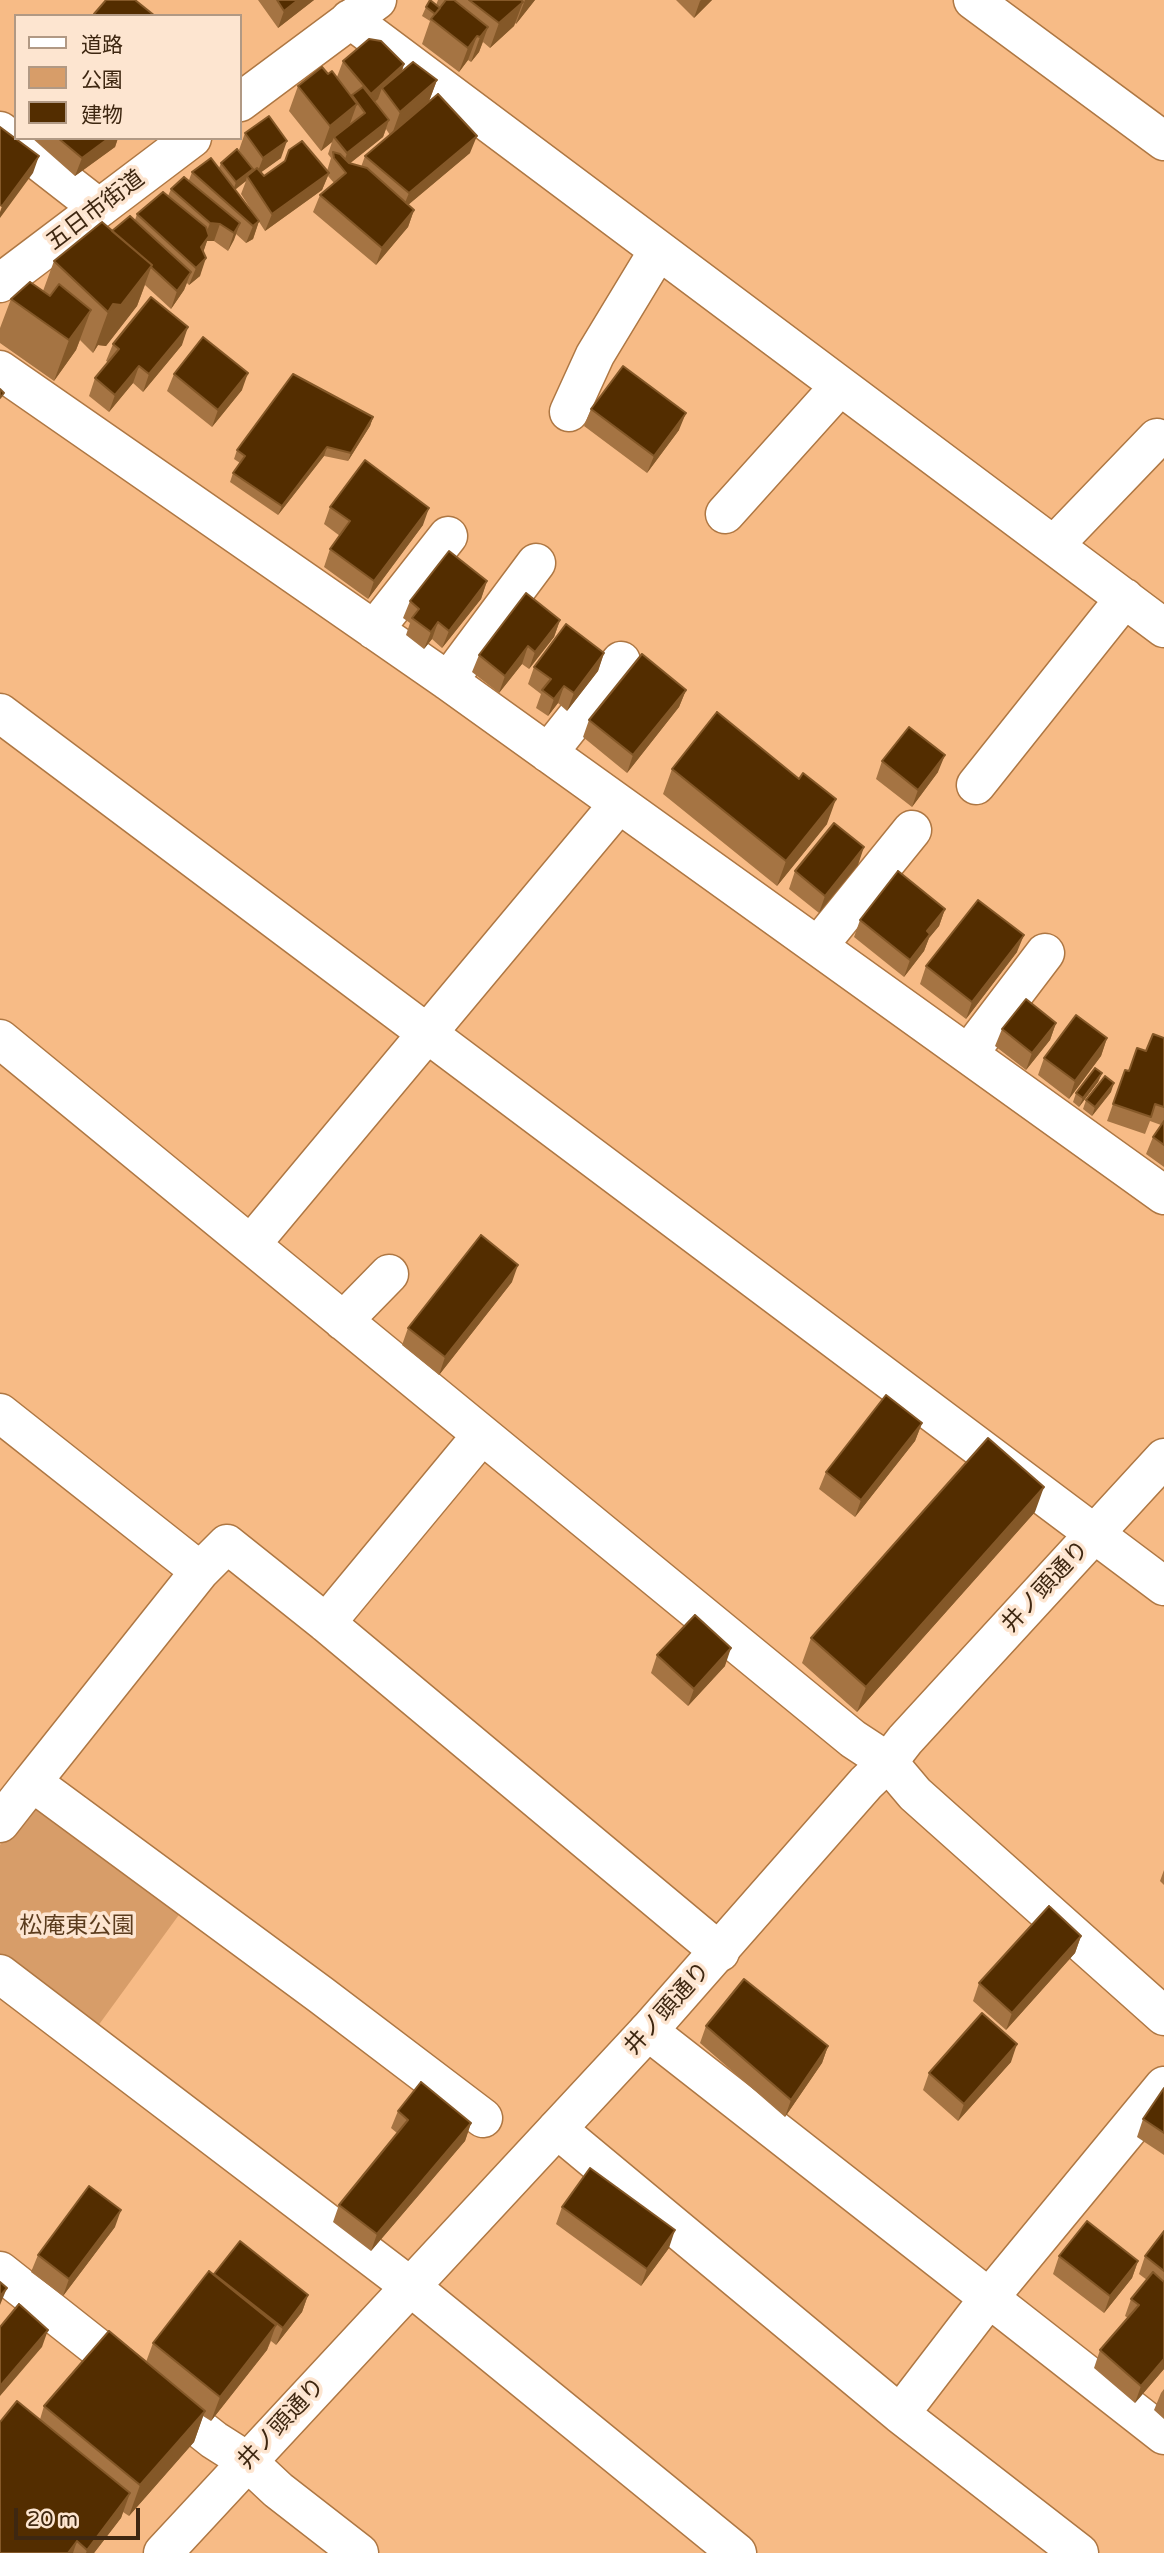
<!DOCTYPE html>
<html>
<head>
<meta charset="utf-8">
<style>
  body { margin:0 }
  #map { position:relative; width:1164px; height:2553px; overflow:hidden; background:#f7bb86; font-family:"Varela Round","Noto Sans JP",sans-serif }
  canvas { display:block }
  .legend { position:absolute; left:14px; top:14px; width:228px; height:126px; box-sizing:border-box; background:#fde5d0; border:2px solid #b19984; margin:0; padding:9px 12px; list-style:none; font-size:21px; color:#3e2711 }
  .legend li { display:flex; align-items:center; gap:14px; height:35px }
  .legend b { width:35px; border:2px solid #b19984 }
  .scale { position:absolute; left:14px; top:2508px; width:126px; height:32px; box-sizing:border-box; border:4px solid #3e2711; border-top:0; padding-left:9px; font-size:21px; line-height:24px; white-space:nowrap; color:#3e2711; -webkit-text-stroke:5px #fde5d0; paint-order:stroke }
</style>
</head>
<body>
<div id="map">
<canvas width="1164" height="2553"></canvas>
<ul class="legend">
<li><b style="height:9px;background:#fff"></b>道路</li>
<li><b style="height:19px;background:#d79d69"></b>公園</li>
<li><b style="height:19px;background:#532d00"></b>建物</li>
</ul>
<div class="scale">20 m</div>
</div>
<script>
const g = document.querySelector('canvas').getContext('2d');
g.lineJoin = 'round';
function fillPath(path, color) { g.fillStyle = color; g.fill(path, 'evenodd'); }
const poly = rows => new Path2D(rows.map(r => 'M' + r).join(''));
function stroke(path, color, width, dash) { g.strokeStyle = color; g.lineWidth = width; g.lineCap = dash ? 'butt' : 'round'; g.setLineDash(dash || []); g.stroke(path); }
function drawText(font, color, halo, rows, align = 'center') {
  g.font = font + ' "Varela Round","Noto Sans JP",sans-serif'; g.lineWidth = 7; g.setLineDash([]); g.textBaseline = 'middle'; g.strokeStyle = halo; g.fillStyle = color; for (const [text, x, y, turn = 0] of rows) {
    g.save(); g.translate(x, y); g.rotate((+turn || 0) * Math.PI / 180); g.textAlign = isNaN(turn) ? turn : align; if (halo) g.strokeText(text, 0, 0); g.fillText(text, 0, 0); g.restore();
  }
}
const green = poly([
  [32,1804,181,1912,95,2030,0,1959,0,1845]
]);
const minor = poly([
  [973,0,1164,141],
  [350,19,1164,628],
  [0,131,99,208],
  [0,370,448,681,1164,1195],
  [569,412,595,355,658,251],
  [725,514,840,386],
  [1054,545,1157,438],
  [374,630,448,536],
  [448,681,536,563],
  [0,713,1164,1586],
  [548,753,621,661],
  [976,785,1125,598],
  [818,946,912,830],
  [0,1039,853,1739,888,1762,915,1794,1164,2016],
  [969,1053,1045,953],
  [252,1243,618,805],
  [343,1321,389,1274],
  [0,1413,200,1571],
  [326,1623,481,1436],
  [32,1782,200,1571,227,1544,326,1623,720,1952],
  [0,1823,32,1782,321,1995,483,2118],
  [0,1974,411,2287,737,2553],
  [648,2031,1164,2435],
  [557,2129,900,2414,1079,2553],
  [0,2271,214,2440,247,2461,278,2490,359,2553],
  [900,2414,989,2298,1164,2086]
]);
const major = poly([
  [240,102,377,0],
  [0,283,192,138],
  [163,2553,648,2031,866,1783,888,1762,905,1740,1164,1458]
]);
const wall = poly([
  [258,0,314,0,278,28],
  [438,0,535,0,516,24,515,23,514,26,490,48,483,42,479,52,471,62,468,60,459,72,422,44,430,21,422,16,426,7,436,5],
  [676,0,712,0,694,18],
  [343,61,404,64,402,72,437,80,429,101,470,153,408,205,414,210,408,227,376,265,313,212,320,195,334,183,328,176,322,190,265,231,241,194,246,181,235,190,259,221,253,239,246,243,236,234,228,251,214,241,207,241,203,252,200,276,189,285,187,283,184,290,171,309,145,285,137,306,106,346,98,345,93,353,80,340,76,350,54,381,0,343,0,328,11,299,43,291,54,261,112,231,135,220,137,214,168,196,171,189,189,180,192,172,219,168,221,163,245,159,239,150,245,133,281,158,261,172,264,176,327,171,331,158,328,154,332,142,321,151,289,111,298,86,328,74,337,77],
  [386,129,390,135,365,156,361,167,350,163,383,137],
  [32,138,118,138,115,147,75,176],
  [113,344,182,345,143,392,133,383,109,412,89,396,95,378,108,362,106,361],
  [174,374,242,390,212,427,167,391],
  [591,409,679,430,647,473,584,426],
  [373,417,370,426,348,461,324,456,278,515,230,482,233,473,240,463,234,459,237,450],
  [330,507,423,525,368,599,324,567,330,549,340,536,324,524],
  [487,581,481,599,442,648,432,639,424,649,406,635,410,623,403,618,410,601],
  [560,620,554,637,529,669,522,664,499,693,472,672,479,655],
  [604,653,598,671,567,711,558,703,548,716,536,708,541,694,528,684,534,667],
  [686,690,679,707,627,773,583,737,589,720],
  [882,761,938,772,912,807,876,779],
  [672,769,827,824,777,886,663,794],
  [858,865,819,913,789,889,795,871],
  [945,909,939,926,929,938,924,951,904,977,854,937,860,920],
  [1017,952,966,1019,920,984,926,966],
  [1056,1023,1050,1040,1026,1070,995,1046,1002,1029],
  [1107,1038,1101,1056,1069,1099,1038,1075,1044,1058],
  [1164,1038,1164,1167,1146,1154,1153,1137,1161,1125,1150,1121,1145,1134,1107,1121,1125,1070,1129,1071],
  [1102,1073,1098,1082,1079,1107,1073,1102,1076,1093],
  [1111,1092,1092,1116,1083,1109,1086,1100],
  [512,1282,439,1375,402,1345,408,1328],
  [922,1423,915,1441,855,1517,819,1489,826,1472],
  [1035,1512,857,1712,802,1663,811,1638],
  [657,1655,725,1666,688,1706,651,1673],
  [1164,1870,1164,1885,1160,1881],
  [1081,1936,1075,1953,1006,2030,973,2001,979,1983],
  [706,2026,828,2046,822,2063,785,2117,700,2043],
  [1011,2062,958,2121,923,2090,929,2073],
  [1164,2088,1164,2155,1137,2137,1143,2119],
  [398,2111,471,2123,465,2141,371,2251,333,2222,339,2205,397,2133,391,2128],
  [562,2207,669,2248,641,2286,556,2224],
  [115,2227,63,2296,31,2272,38,2255],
  [1164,2231,1164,2369,1135,2403,1094,2368,1100,2350,1128,2318,1125,2316,1131,2299,1147,2280,1139,2274,1145,2256],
  [1059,2256,1138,2261,1132,2278,1104,2313,1053,2274],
  [214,2275,308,2295,302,2312,276,2345,271,2341,267,2350,211,2421,203,2416,194,2442,129,2516,123,2512,121,2518,94,2553,0,2553,44,2406,146,2362,153,2343],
  [1164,2389,1164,2419,1154,2410,1161,2393]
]);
const shadedWall = poly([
  [298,0,314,0,278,28,284,11],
  [525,0,535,0,516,24],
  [701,0,712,0,694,18,700,1],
  [523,2,514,26,490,48,499,23],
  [488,27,479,52,471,62,480,37],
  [477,36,468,60,459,72,468,48],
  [404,64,398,81,382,88,378,99,365,111,371,94],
  [437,80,428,104,391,137,400,112],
  [357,104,348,129,334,137,332,142,321,151,330,126],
  [389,120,383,137,343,169,342,168,347,153],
  [477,136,470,153,402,210,409,193],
  [109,138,118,138,115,147,75,176,82,158],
  [287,141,281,158,256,176,263,158],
  [39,156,33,173,0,218,0,212,2,206],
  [253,169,250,178,247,176,246,181,233,191,236,182],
  [329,173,322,190,265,231,272,214],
  [414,210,408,227,376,265,382,248],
  [259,221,253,239,246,243,253,226],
  [210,223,220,224,214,241,207,241,203,253,201,247],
  [240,223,234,240,228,251,234,233],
  [206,258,200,276,189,285,196,268],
  [152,265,137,306,106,346,98,345,93,353,108,312,113,304],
  [191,272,184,290,171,309,177,291],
  [91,310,76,350,54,381,69,340],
  [188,327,182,345,143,392,149,374],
  [139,366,133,383,109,412,115,395],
  [248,373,242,390,212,427,218,410],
  [686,413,679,430,647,473,654,456],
  [373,417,370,426,348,461,351,453],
  [327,447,324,456,278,515,282,506],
  [429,508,423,525,368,599,374,581],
  [487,581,481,599,442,648,449,631],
  [560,620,554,637,529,669,535,652],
  [438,622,432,639,424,649,431,632],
  [528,646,522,664,499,693,505,676],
  [604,653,598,671,567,711,574,693],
  [564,686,558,703,548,716,554,699],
  [686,690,679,707,627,773,633,755],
  [945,755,938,772,912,807,918,790],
  [836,799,827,824,777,886,786,861],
  [864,847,858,865,819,913,825,896],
  [945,909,939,926,929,938,924,951,904,977,910,960,927,931],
  [1024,935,1017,952,966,1019,972,1002],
  [1056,1023,1050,1040,1026,1070,1032,1053],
  [1107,1038,1101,1056,1069,1099,1075,1081],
  [1102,1073,1098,1082,1079,1107,1083,1098],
  [1114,1083,1111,1092,1092,1116,1095,1107],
  [518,1265,512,1282,439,1375,445,1357],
  [922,1423,915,1441,855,1517,861,1500],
  [1044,1487,1035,1512,857,1712,866,1687],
  [731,1648,725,1666,688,1706,694,1689],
  [1081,1936,1075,1953,1006,2030,1012,2013],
  [1017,2044,1011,2062,958,2121,964,2104],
  [828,2046,822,2063,785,2117,791,2100],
  [471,2123,465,2141,371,2251,377,2234],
  [121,2210,115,2227,63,2296,69,2279],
  [675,2230,669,2248,641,2286,647,2269],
  [1138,2261,1132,2278,1104,2313,1110,2296],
  [7,2288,0,2305,0,2296],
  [308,2295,302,2312,276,2345,283,2328],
  [276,2325,267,2350,211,2421,220,2397],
  [48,2330,42,2347,0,2396,0,2386],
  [1164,2359,1164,2369,1135,2403,1141,2386],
  [205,2411,194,2442,129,2516,140,2485],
  [130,2493,121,2518,94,2553,86,2553,87,2550],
  [77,2541,73,2553,68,2553]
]);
const building = poly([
  [106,0,135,0,155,16,97,16,94,14,106,0],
  [277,0,298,0,284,11,277,0],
  [430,0,440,8,435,14,426,7,430,0],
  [446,0,454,0,488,27,480,37,477,36,468,48,431,19,446,0],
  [469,0,521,0,523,2,499,23,469,0],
  [369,39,381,41,404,64,371,94,343,61,369,39],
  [413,62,437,80,400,112,382,88,413,62],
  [322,67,328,74,332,71,357,104,330,126,298,86,322,67],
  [363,87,389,120,347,153,334,137,365,113,352,95,363,87],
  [438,94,477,136,409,193,365,156,438,94],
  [269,116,287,141,263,158,245,133,269,116],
  [0,127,39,156,2,206,0,205,0,127],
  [58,138,109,138,82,158,58,138],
  [302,141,329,173,272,214,247,176,257,168,264,176,285,161,289,150,302,141],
  [237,149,253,169,236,182,221,163,237,149],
  [333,152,340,154,349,163,367,168,414,210,382,248,320,195,346,173,334,158,333,152],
  [211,158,259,221,253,226,192,172,211,158],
  [184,177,240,223,234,233,220,224,210,223,171,189,184,177],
  [163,192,206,227,209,236,201,247,206,258,196,268,137,214,163,192],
  [130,216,191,272,177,291,151,267,152,265,112,231,130,216],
  [102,222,152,265,121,305,113,304,108,312,54,261,102,222],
  [30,282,50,296,59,284,91,310,69,340,11,299,30,282],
  [151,297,188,327,149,374,139,366,115,395,95,378,119,349,113,344,151,297],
  [203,337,248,373,218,410,174,374,203,337],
  [623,366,686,413,654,456,591,409,623,366],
  [293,374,373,417,351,453,327,447,282,506,233,473,245,456,237,450,293,374],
  [0,389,4,393,0,398,0,389],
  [365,460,429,508,374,581,330,549,350,521,330,507,365,460],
  [449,551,487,581,449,631,438,622,431,632,412,618,419,609,410,601,449,551],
  [526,593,560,620,535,652,528,646,505,676,479,655,526,593],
  [566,624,604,653,574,693,564,686,554,699,542,690,551,679,534,667,566,624],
  [642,654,686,690,633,755,589,720,642,654],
  [717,712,799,779,803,773,836,799,786,861,672,769,717,712],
  [909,727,945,755,918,790,882,761,909,727],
  [834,823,864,847,825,896,795,871,834,823],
  [898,871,945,909,927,931,930,934,910,960,860,920,898,871],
  [978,900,1024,935,972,1002,926,966,978,900],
  [1026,999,1056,1023,1032,1053,1002,1029,1026,999],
  [1076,1015,1107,1038,1075,1081,1044,1058,1076,1015],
  [1153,1034,1164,1038,1164,1107,1155,1104,1151,1117,1113,1104,1125,1070,1129,1071,1137,1048,1146,1051,1153,1034],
  [1095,1068,1102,1073,1083,1098,1076,1093,1095,1068],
  [1105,1076,1114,1083,1095,1107,1086,1100,1105,1076],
  [1164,1121,1164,1145,1153,1137,1164,1121],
  [481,1235,518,1265,445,1357,408,1328,481,1235],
  [886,1395,922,1423,861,1500,826,1472,886,1395],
  [988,1438,1044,1487,866,1687,811,1638,988,1438],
  [695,1615,731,1648,694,1689,657,1655,695,1615],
  [1049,1906,1081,1936,1012,2013,979,1983,1049,1906],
  [744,1979,828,2046,791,2100,706,2026,744,1979],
  [982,2013,1017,2044,964,2104,929,2073,982,2013],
  [421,2082,471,2123,377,2234,339,2205,408,2120,398,2111,421,2082],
  [1164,2088,1164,2133,1143,2119,1164,2088],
  [590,2168,675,2230,647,2269,562,2207,590,2168],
  [89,2186,121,2210,69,2279,38,2255,89,2186],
  [1087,2221,1138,2261,1110,2296,1059,2256,1087,2221],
  [1164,2231,1164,2271,1145,2256,1164,2231],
  [240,2241,308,2295,283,2328,214,2274,240,2241],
  [209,2271,276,2325,220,2397,153,2343,209,2271],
  [1153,2272,1164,2282,1164,2359,1141,2386,1100,2350,1139,2305,1131,2299,1153,2272],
  [0,2282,7,2288,0,2296,0,2282],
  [19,2304,48,2330,0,2386,0,2327,19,2304],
  [109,2331,205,2411,140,2485,44,2406,109,2331],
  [17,2401,130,2493,87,2550,77,2541,68,2553,0,2553,0,2422,17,2401]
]);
const streetNames = [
  ["五日市街道",96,211,-37],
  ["井ノ頭通り",1046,1587,-47],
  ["井ノ頭通り",668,2009,-48],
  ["井ノ頭通り",282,2424,-47]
];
const parkNames = [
  ["松庵東公園",77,1927]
];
fillPath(green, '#d79d69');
stroke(minor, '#ae7743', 41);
stroke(major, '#ae7743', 41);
stroke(minor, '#fff', 38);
stroke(major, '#fff', 38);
fillPath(wall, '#a57443');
fillPath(shadedWall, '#845828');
fillPath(building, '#532d00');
stroke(building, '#845828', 2);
drawText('23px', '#3e2711', '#fde5d0', streetNames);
drawText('23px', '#5c3d1e', '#fde5d0', parkNames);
</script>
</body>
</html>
